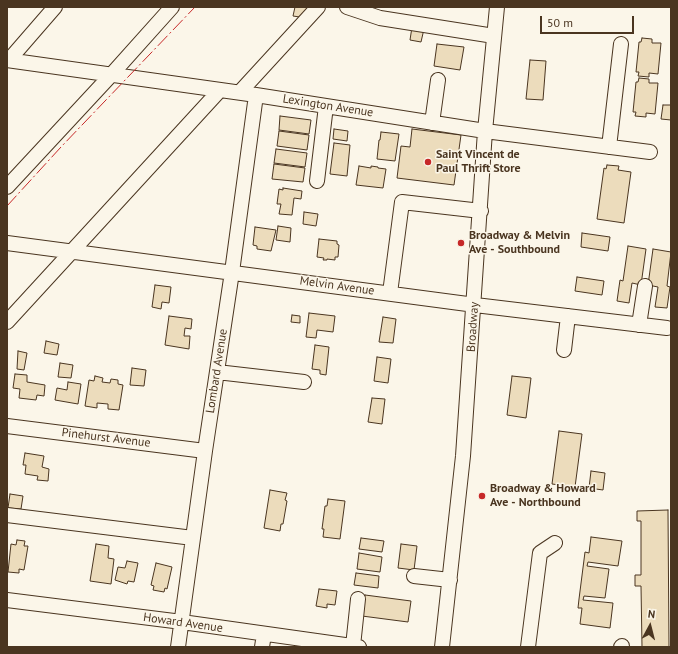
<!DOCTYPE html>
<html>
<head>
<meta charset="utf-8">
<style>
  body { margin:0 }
  #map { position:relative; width:678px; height:654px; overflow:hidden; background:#fbf6e9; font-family:"PT Sans",sans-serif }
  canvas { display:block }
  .frame { position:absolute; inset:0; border:8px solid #4a3520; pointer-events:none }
  .north { position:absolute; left:630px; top:606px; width:40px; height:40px; -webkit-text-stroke:3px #fbf6e9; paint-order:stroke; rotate:7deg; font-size:11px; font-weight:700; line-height:16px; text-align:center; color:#4a3520 }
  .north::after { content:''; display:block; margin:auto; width:14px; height:18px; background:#4a3520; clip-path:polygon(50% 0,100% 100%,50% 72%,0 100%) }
  .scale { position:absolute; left:540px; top:16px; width:94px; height:18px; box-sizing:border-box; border:2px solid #4a3520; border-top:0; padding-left:5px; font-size:12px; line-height:14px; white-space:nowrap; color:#4a3520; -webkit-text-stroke:3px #fbf6e9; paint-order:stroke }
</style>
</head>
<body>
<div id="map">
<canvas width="678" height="654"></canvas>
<div class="frame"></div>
<div class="north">N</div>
<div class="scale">50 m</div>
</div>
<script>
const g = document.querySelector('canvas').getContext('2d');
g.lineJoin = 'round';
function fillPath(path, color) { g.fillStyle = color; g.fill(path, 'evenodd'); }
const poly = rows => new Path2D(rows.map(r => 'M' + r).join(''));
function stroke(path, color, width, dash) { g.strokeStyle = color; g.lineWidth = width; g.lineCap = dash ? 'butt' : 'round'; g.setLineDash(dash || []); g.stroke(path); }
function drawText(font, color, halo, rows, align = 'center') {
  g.font = font + ' "PT Sans",sans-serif'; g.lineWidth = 3; g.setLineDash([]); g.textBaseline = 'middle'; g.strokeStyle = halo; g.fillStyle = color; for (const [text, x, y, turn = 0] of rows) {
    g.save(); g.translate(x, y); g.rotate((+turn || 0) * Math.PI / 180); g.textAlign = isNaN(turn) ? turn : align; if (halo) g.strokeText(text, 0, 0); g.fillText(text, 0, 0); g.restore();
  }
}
const building = poly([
  [295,7,313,7,306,18,293,16,295,7],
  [412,27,424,29,421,42,410,40,412,27],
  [642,38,652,39,652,43,661,43,658,74,649,73,649,77,638,76,639,72,636,72,639,42,641,42,642,38],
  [437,44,464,47,460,70,434,66,437,44],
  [530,60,546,61,543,100,526,99,530,60],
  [639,78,649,79,649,83,658,83,655,114,646,113,646,117,635,116,636,112,633,112,636,82,638,82,639,78],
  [663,105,671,105,671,120,661,119,663,105],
  [280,116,311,120,309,134,279,130,280,116],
  [334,129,348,131,347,141,333,139,334,129],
  [412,129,461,135,454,185,397,178,401,146,410,147,412,129],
  [279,131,309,135,307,150,277,146,279,131],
  [381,132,399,134,395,161,377,159,379,140,380,140,381,132],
  [334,143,350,145,347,176,330,174,334,143],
  [276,149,307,153,305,167,274,163,276,149],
  [274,164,305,168,303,182,272,179,274,164],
  [607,165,619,166,618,170,631,172,624,223,597,219,604,168,606,169,607,165],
  [359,166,371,168,371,166,378,167,378,168,386,169,383,188,356,185,359,166],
  [283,188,302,191,301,199,294,198,292,215,279,214,281,204,277,204,279,189,283,190,283,188],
  [304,212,318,214,316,226,303,224,304,212],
  [278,226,291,228,290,242,276,240,278,226],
  [255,227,276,230,271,251,257,249,257,246,253,245,255,227],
  [582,233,610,237,608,251,581,247,582,233],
  [319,239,337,241,337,244,339,245,338,257,335,257,335,260,327,259,327,260,323,260,324,258,317,257,319,239],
  [628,246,646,249,641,285,632,283,629,303,617,301,620,280,623,281,628,246],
  [653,249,671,252,667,286,670,287,667,308,655,307,658,287,648,285,653,249],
  [577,277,604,281,602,295,575,291,577,277],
  [155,285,171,287,169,303,162,302,161,309,152,307,155,285],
  [309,313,335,316,333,332,317,330,316,338,306,337,309,313],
  [292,315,300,316,300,323,291,322,292,315],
  [169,316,192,319,191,329,185,328,184,336,190,336,189,349,165,345,169,316],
  [383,317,396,319,393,343,379,342,383,317],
  [46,341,59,344,57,355,44,353,46,341],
  [315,345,329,347,326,375,320,374,320,370,312,369,315,345],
  [18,351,27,353,24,370,17,369,18,351],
  [377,357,391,359,388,383,374,381,377,357],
  [60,363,73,365,71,378,58,377,60,363],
  [132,368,146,370,144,386,130,385,132,368],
  [15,374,27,375,27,382,45,385,44,396,37,395,36,400,19,398,20,389,13,388,15,374],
  [95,376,103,378,102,382,110,383,111,379,118,380,118,384,123,385,119,410,108,409,108,404,97,403,97,408,85,406,89,380,94,381,95,376],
  [512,376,531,378,526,418,507,415,512,376],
  [68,382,81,384,78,404,55,400,57,388,67,390,68,382],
  [372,398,385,399,382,424,368,422,372,398],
  [559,431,582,434,575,487,552,484,559,431],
  [25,453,44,456,42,467,49,469,48,481,37,480,38,476,25,474,26,465,23,465,25,453],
  [591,471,605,473,603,490,589,488,591,471],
  [270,490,287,493,285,500,287,501,283,524,281,524,280,531,264,528,270,490],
  [10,494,23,496,21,509,8,508,10,494],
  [328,499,345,501,340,539,323,537,324,529,322,529,325,506,327,506,328,499],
  [668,510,669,647,642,647,641,586,635,586,635,575,641,575,641,521,637,521,637,511,668,510],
  [591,537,622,541,618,566,588,562,587,566,609,569,605,598,584,596,583,600,613,603,610,628,580,624,582,608,578,608,579,599,585,552,589,553,591,537],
  [361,538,384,541,382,552,359,549,361,538],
  [17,540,25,541,24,546,28,546,24,570,19,569,19,573,8,572,11,544,16,545,17,540],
  [96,544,109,546,108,558,114,559,111,584,90,581,96,544],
  [401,544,417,546,414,570,398,568,401,544],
  [359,553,382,557,380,572,357,569,359,553],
  [127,561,138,563,134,582,128,581,127,584,115,580,118,567,125,568,127,561],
  [156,563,172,567,167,589,165,588,164,592,153,590,154,586,151,585,156,563],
  [356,573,379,576,378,588,354,585,356,573],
  [319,589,337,591,335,605,327,604,327,608,316,606,319,589],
  [365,595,411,601,408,622,362,616,365,595]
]);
const minor = poly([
  [347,7,380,18,494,36],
  [7,60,256,95,485,131,650,152],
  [9,60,55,7],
  [240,92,318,7],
  [432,123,438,80],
  [609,147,621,44],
  [317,181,326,106],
  [7,187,112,74,172,7],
  [7,243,475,305,667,328],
  [390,293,402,202,481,211],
  [7,322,220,90],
  [639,325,645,286],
  [564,350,568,316],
  [217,372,304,382],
  [7,426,205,451],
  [7,515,193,538],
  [414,576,450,580],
  [7,600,182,622,359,647],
  [353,646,358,599],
  [178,647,205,451,232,272,256,95],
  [262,647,264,634],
  [442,647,463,456,485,131,497,7],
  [528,647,540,553,555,543],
  [621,647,622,646]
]);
const power = poly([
  [7,206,61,147,195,7]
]);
const markers = [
  [428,162,4,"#c62828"],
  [461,243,4,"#c62828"],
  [482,496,4,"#c62828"]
];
const streetNames = [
  ["Lexington Avenue",328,106,9],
  ["Melvin Avenue",337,286,8],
  ["Broadway",473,327,-86],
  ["Lombard Avenue",217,371,-81],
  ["Pinehurst Avenue",106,438,7],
  ["Howard Avenue",183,623,8]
];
const poiNames = [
  ["Saint Vincent de",436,155],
  ["Paul Thrift Store",436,169],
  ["Broadway & Melvin",469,236],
  ["Ave - Southbound",469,250],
  ["Broadway & Howard",490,489],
  ["Ave - Northbound",490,503]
];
fillPath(building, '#ecdcbc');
stroke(building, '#4a3520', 1);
stroke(minor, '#4a3520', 16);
stroke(minor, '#fbf6e9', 14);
stroke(power, '#c62828', 1, [14, 3, 2, 3]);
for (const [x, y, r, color] of markers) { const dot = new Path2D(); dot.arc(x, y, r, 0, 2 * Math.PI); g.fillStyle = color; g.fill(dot); stroke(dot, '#fbf6e9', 1.5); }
drawText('12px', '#4a3520', '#fbf6e9', streetNames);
drawText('bold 12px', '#4a3520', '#fbf6e9', poiNames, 'left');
</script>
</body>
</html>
